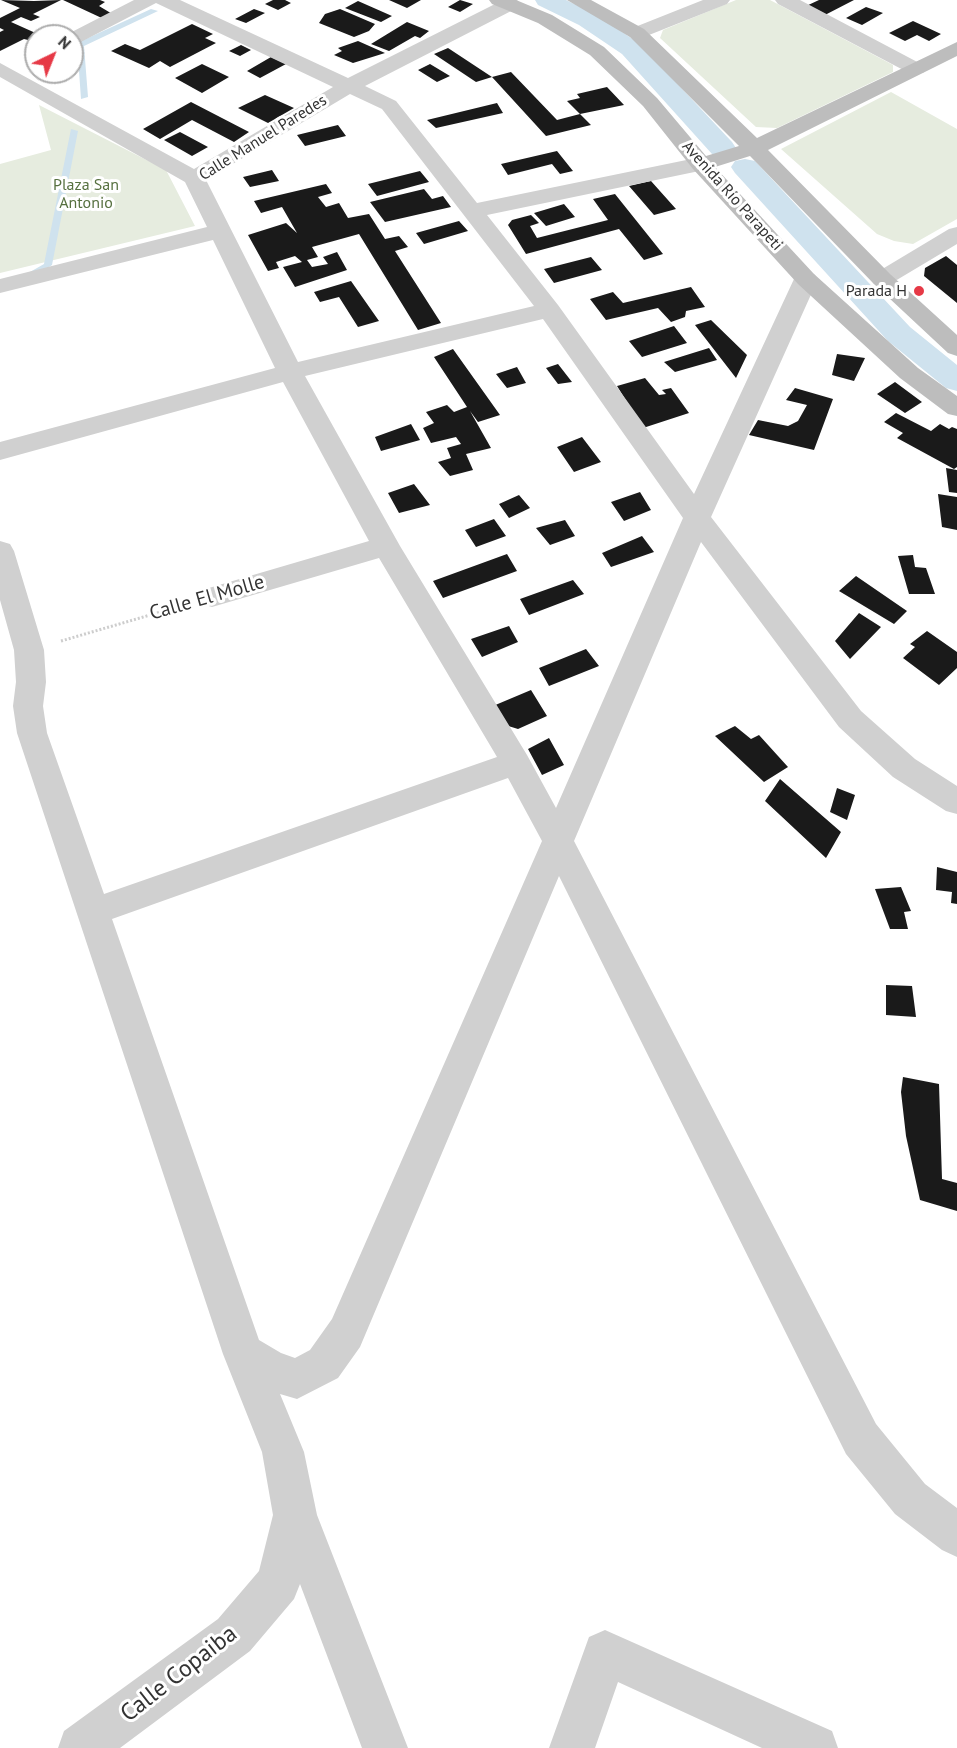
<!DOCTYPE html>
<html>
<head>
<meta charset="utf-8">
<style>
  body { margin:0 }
  #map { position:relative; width:957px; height:1748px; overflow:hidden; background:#fff; font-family:"PT Sans",sans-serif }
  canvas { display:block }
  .north { position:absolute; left:24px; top:24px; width:60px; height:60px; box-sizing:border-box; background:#fff; border:2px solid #adadad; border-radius:50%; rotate:43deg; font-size:16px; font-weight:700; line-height:24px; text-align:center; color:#333 }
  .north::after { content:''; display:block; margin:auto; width:21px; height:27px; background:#e63946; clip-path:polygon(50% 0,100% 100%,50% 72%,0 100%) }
</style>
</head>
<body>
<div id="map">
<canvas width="957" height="1748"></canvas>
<div class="north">N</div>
</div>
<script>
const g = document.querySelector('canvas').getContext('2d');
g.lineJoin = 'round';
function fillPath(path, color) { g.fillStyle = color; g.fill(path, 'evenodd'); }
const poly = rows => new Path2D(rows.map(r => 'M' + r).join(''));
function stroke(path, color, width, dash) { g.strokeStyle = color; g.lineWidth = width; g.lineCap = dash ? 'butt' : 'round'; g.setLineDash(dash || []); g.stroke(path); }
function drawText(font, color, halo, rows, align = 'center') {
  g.font = font + ' "PT Sans",sans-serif'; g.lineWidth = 6; g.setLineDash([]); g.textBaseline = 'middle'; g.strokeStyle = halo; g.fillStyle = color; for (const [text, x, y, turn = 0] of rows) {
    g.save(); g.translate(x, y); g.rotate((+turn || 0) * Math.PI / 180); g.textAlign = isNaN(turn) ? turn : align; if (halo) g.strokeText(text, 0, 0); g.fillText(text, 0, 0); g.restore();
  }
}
const green = poly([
  [736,0,770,0,893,65,893,72,777,128,756,127,660,38,663,30],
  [891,92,957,129,957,219,913,244,894,241,877,234,781,149],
  [39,105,166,170,195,226,0,273,0,164,51,150]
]);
const stream = poly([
  [151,9,158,11,84,46,88,97,81,99,77,43,151,9],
  [71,129,78,131,52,265,36,276,30,276,30,272,44,264,71,129]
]);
const canal = poly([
  [535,0,566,0,597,15,640,44,732,142,736,148,732,154,722,156,712,154,622,54,579,25,538,5,535,0],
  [745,159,755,161,910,327,957,365,957,391,946,388,888,341,735,173,731,167,735,161,745,159]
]);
const building = poly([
  [1,0,34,1,61,0,33,14,40,17,31,21,21,17,11,22,40,35,28,40,24,39,0,51,0,32,4,30,0,28,0,18,20,8],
  [63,0,100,0,105,2,99,6,114,15,106,20],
  [273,0,285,0,291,3,278,10,265,4],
  [389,0,421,0,407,8],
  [460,0,473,4,460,12,448,7],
  [819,0,854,0,823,16,804,7],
  [358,1,392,16,381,22,345,8],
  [866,7,883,13,862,25,846,18],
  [254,9,265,13,246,23,235,19],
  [340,9,375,24,369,31,354,37,319,23,325,14],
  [913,21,941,34,929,41,917,35,905,41,889,33],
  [407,22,429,31,420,38,415,36,389,51,371,44],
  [192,24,213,34,205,38,216,43,170,67,160,61,149,68,111,51,125,44,140,50],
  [358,41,385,53,353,63,334,55,342,51,338,48],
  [241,45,251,50,240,56,229,51],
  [448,48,492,77,511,72,557,120,580,114,591,125,546,136,492,77,476,82,434,54],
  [271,57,286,64,260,78,247,71],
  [202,64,229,77,202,93,175,78],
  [430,64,450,76,437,82,418,70],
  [607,87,624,105,580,114,567,101,580,98,577,94],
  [265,95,294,108,268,123,238,108],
  [191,102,249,132,234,142,192,120,160,139,143,129],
  [497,103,503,113,436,128,427,120],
  [338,125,346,136,305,146,297,135],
  [180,132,208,147,192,156,164,140],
  [557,151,573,171,560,174,552,164,508,175,501,164],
  [272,170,279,181,250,187,243,177],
  [420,171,429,182,377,196,368,184],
  [651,181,676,209,654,215,629,186],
  [326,184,332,193,318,197,326,207,339,203,348,218,369,214,385,239,399,236,408,247,395,251,441,323,418,330,359,234,312,247,318,257,307,260,312,267,328,264,323,257,337,252,347,270,295,287,283,267,302,262,295,256,276,262,279,268,268,271,248,235,286,223,297,233,282,207,261,213,254,201],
  [424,189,432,199,443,196,451,207,385,222,370,202],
  [615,194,663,254,644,260,619,229,526,254,508,225,512,220,531,215,539,223,530,226,537,238,608,220,593,199],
  [564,204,575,217,546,226,534,213],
  [459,221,468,231,424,244,416,233],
  [946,256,957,265,957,303,924,276,925,268],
  [591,257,602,270,554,283,544,269],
  [351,281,379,321,358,327,339,297,320,302,314,292],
  [691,287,705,307,686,311,685,317,671,322,658,308,606,320,590,299,613,292,623,303],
  [711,320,747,355,736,378,695,325],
  [674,326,687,343,642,357,629,341],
  [709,348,717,360,675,372,664,362],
  [453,349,500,415,478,422,470,411,491,448,466,454,473,470,450,476,438,462,451,458,447,448,461,444,456,437,431,443,423,428,434,423,426,412,447,405,454,412,467,407,434,357],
  [837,354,865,358,854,381,832,375],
  [558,364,572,382,558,384,546,368],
  [517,367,526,383,507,388,496,374],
  [645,378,659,395,666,394,662,390,671,388,689,413,643,428,617,386],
  [895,382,922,402,905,413,877,394],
  [795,388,833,399,814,450,749,435,758,420,788,426,798,421,807,405,786,400],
  [896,413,931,431,940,424,949,429,952,427,957,429,957,467,954,469,897,438,903,433,884,422],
  [411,424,420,440,381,451,375,437],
  [582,437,601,462,574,472,557,447],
  [946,468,957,470,957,493,949,492],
  [414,484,430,505,399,513,388,493],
  [640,492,651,510,624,521,611,502],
  [938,494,957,497,957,530,942,527],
  [519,495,530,508,509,518,499,504],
  [494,519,506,536,476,547,465,530],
  [565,520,575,536,550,545,536,528],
  [642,536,654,552,611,567,602,553],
  [507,554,517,571,443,598,433,581],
  [913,555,915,567,926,568,935,594,909,594,898,556],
  [856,576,907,611,894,624,839,591],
  [573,580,584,594,529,615,520,599],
  [859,613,881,627,850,659,835,641],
  [509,626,518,642,482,657,471,639],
  [927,631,957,652,957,668,939,685,903,658,915,647,910,644],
  [586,649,599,666,549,686,539,668],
  [531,690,547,716,518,729,505,725,493,706],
  [735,726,751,739,759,735,788,767,764,782,715,736],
  [549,738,564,765,542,775,528,749],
  [780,779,841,832,826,858,765,801],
  [837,788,855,795,847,820,830,812],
  [937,867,957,872,957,904,951,903,952,892,936,890],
  [901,887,911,911,904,912,908,929,890,929,875,889],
  [886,985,912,986,916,1017,886,1015],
  [903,1077,939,1084,942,1179,957,1183,957,1211,920,1200,906,1136,901,1092]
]);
const path = poly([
  [61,641,181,606]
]);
const street = poly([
  [134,0,180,0,348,78,503,0,517,0,520,4,517,8,365,86,396,101,477,203,701,157,709,159,712,164,709,169,487,215,558,305,694,494,794,279,798,274,806,272,814,274,818,279,711,517,861,711,915,759,957,786,957,814,946,811,893,777,839,727,701,542,574,841,876,1424,925,1484,957,1508,957,1557,942,1550,895,1514,846,1454,559,876,360,1347,338,1378,297,1399,280,1394,304,1452,317,1515,408,1748,362,1748,300,1584,294,1599,250,1651,120,1748,58,1748,64,1731,218,1619,259,1571,273,1515,262,1452,223,1354,17,733,13,706,16,682,14,650,0,600,0,541,10,544,14,551,44,650,46,682,43,706,47,733,104,894,497,757,379,558,212,607,202,604,198,597,202,590,369,541,283,382,0,460,0,442,275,368,213,240,0,293,0,279,207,227,185,182,0,77,0,63,194,169,333,87,156,3,79,43,72,45,72,36,64,36,134,0],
  [350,94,382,109,534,306,298,362,206,180,350,94],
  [543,319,683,518,556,808,527,755,400,546,305,376,543,319],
  [508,778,542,841,332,1319,310,1350,295,1358,281,1353,259,1340,112,919,508,778],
  [703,0,730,0,727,4,644,37,637,39,630,37,627,33,630,29,703,0],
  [775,0,800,0,923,65,926,69,923,73,909,73,778,4,775,0],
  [957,227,957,244,890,284,882,286,874,284,870,279,874,274,949,229,957,227],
  [605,1630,832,1731,838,1748,762,1748,618,1682,595,1748,549,1748,589,1637,605,1630]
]);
const secondary = poly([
  [489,0,516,0,552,15,604,47,657,98,706,156,739,146,630,37,567,0,591,0,644,29,757,138,957,42,957,56,768,150,890,274,957,335,957,356,948,353,874,284,750,156,715,167,814,274,918,368,957,396,957,416,948,414,900,378,798,284,693,169,643,106,590,55,538,23,492,4,489,0]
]);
const markers = [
  [919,291,6,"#e63946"]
];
const farStreetnames = [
  ["Calle Manuel Paredes",263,138,-32],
  ["Avenida Río Parapeti",732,196,48]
];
const farParknames = [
  ["Plaza San",86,185],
  ["Antonio",86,203]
];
const farPoinames = [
  ["Parada H",907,291]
];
const streetNames = [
  ["Calle El Molle",207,598,-16]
];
const nearStreetnames = [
  ["Calle Copaiba",179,1674,-38]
];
fillPath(green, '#e6ecdf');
fillPath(stream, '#cfe2ee');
fillPath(canal, '#cfe2ee');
fillPath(building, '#1a1a1a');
stroke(path, '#cdcdcd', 3, [2, 2]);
fillPath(street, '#d0d0d0');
fillPath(secondary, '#bdbdbd');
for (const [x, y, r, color] of markers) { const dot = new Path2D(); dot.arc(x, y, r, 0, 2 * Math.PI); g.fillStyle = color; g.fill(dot); stroke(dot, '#fff', 2); }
drawText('16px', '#333', '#fff', farStreetnames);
drawText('16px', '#56703f', '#fff', farParknames);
drawText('16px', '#333', '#fff', farPoinames, 'right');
drawText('20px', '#333', '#fff', streetNames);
drawText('24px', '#333', '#fff', nearStreetnames);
</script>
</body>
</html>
